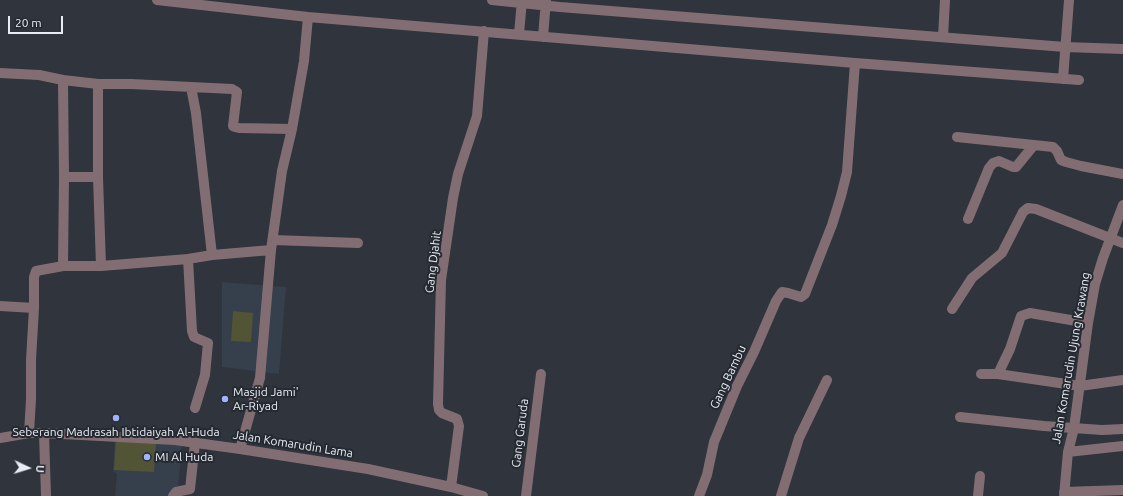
<!DOCTYPE html>
<html>
<head>
<meta charset="utf-8">
<style>
  body { margin:0 }
  #map { position:relative; width:1123px; height:496px; overflow:hidden; background:#2f343d; font-family:Ubuntu,sans-serif }
  canvas { display:block }
  .north { position:absolute; left:8px; top:448px; width:40px; height:40px; -webkit-text-stroke:3px #252a32; paint-order:stroke; rotate:94deg; font-size:11px; font-weight:700; line-height:16px; text-align:center; color:#e9edf3 }
  .north::after { content:''; display:block; margin:auto; width:14px; height:18px; background:#e9edf3; clip-path:polygon(50% 0,100% 100%,50% 72%,0 100%) }
  .scale { position:absolute; left:8px; top:16px; width:55px; height:18px; box-sizing:border-box; border:2px solid #e9edf3; border-top:0; padding-left:5px; font-size:12px; line-height:14px; white-space:nowrap; color:#e9edf3; -webkit-text-stroke:3px #252a32; paint-order:stroke }
</style>
</head>
<body>
<div id="map">
<canvas width="1123" height="496"></canvas>
<div class="north">U</div>
<div class="scale">20 m</div>
</div>
<script>
const g = document.querySelector('canvas').getContext('2d');
g.lineJoin = 'round';
function fillPath(path, color) { g.fillStyle = color; g.fill(path, 'evenodd'); }
const poly = rows => new Path2D(rows.map(r => 'M' + r).join(''));
function stroke(path, color, width, dash) { g.strokeStyle = color; g.lineWidth = width; g.lineCap = dash ? 'butt' : 'round'; g.setLineDash(dash || []); g.stroke(path); }
function drawText(font, color, halo, rows, align = 'center') {
  g.font = font + ' Ubuntu,sans-serif'; g.lineWidth = 4; g.setLineDash([]); g.textBaseline = 'middle'; g.strokeStyle = halo; g.fillStyle = color; for (const [text, x, y, turn = 0] of rows) {
    g.save(); g.translate(x, y); g.rotate((+turn || 0) * Math.PI / 180); g.textAlign = isNaN(turn) ? turn : align; if (halo) g.strokeText(text, 0, 0); g.fillText(text, 0, 0); g.restore();
  }
}
const built = poly([
  [222,282,286,287,279,374,222,367],
  [115,436,182,443,178,489,168,496,115,496,117,474,113,471]
]);
const green = poly([
  [233,311,253,313,251,342,231,341],
  [116,440,156,443,154,472,114,470]
]);
const minor = poly([
  [157,0,308,17,855,63,1079,80],
  [492,0,560,7,1065,47,1123,49],
  [519,34,522,0],
  [543,37,546,0],
  [943,37,945,0],
  [0,73,39,75,63,80,98,84,131,84,232,89,237,92,233,126,235,127,239,128,292,129],
  [1063,79,1069,0],
  [63,80,64,177,63,266],
  [98,84,98,177,101,266],
  [191,87,196,113,212,255],
  [957,137,1053,147,1057,151,1061,160,1066,162,1081,166,1123,174],
  [64,177,98,177],
  [968,219,989,168,993,163,999,161,1013,167,1016,167,1034,145],
  [273,240,358,243],
  [188,259,192,331,194,337,208,343,205,375,195,408],
  [0,306,34,308],
  [952,309,972,278,1002,253,1023,212,1028,208,1036,209,1123,243],
  [981,374,998,374,1080,386,1123,380],
  [998,374,1010,349,1021,316,1030,313,1088,323],
  [960,417,1044,426,1102,430,1123,429],
  [29,433,31,399,31,360,34,308,34,277,36,271,63,266,101,266,188,259,212,255,271,250,282,171,292,129,304,61,308,17],
  [44,433,46,496],
  [0,438,29,433,44,433,175,440,240,449,368,469,451,487,483,496],
  [240,449,260,378,271,250],
  [1068,452,1123,446],
  [451,487,459,426,457,419,442,413,439,410,438,404,441,280,453,198,458,174,477,116,484,31],
  [1064,492,1123,490],
  [173,496,176,492,190,489,195,443],
  [526,496,541,374],
  [699,496,707,475,714,442,737,386,754,352,776,301,782,292,788,293,801,297,805,294,832,225,841,196,847,172,855,63],
  [781,496,799,438,827,380],
  [978,496,980,476],
  [1064,496,1068,452,1074,428,1088,323,1095,284,1103,258,1123,205]
]);
const markers = [
  [225,399,4,"#a1b3fd"],
  [116,418,4,"#a1b3fd"],
  [147,457,4,"#a1b3fd"]
];
const streetNames = [
  ["Gang Djahit",433,262,-83],
  ["Jalan Komarudin Ujung Krawang",1071,358,-80],
  ["Gang Bambu",728,377,-65],
  ["Gang Garuda",520,433,-83],
  ["Jalan Komarudin Lama",293,444,9]
];
const poiNames = [
  ["Masjid Jami'",233,392],
  ["Ar-Riyad",233,406],
  ["Seberang Madrasah Ibtidaiyah Al-Huda",116,432,"center"],
  ["MI Al Huda",155,457]
];
fillPath(built, '#363f4c');
fillPath(green, '#515535');
stroke(minor, '#826e72', 10);
for (const [x, y, r, color] of markers) { const dot = new Path2D(); dot.arc(x, y, r, 0, 2 * Math.PI); g.fillStyle = color; g.fill(dot); stroke(dot, '#252a32', 1.5); }
drawText('12px', '#e9edf3', '#252a32', streetNames);
drawText('12px', '#e9edf3', '#252a32', poiNames, 'left');
</script>
</body>
</html>
